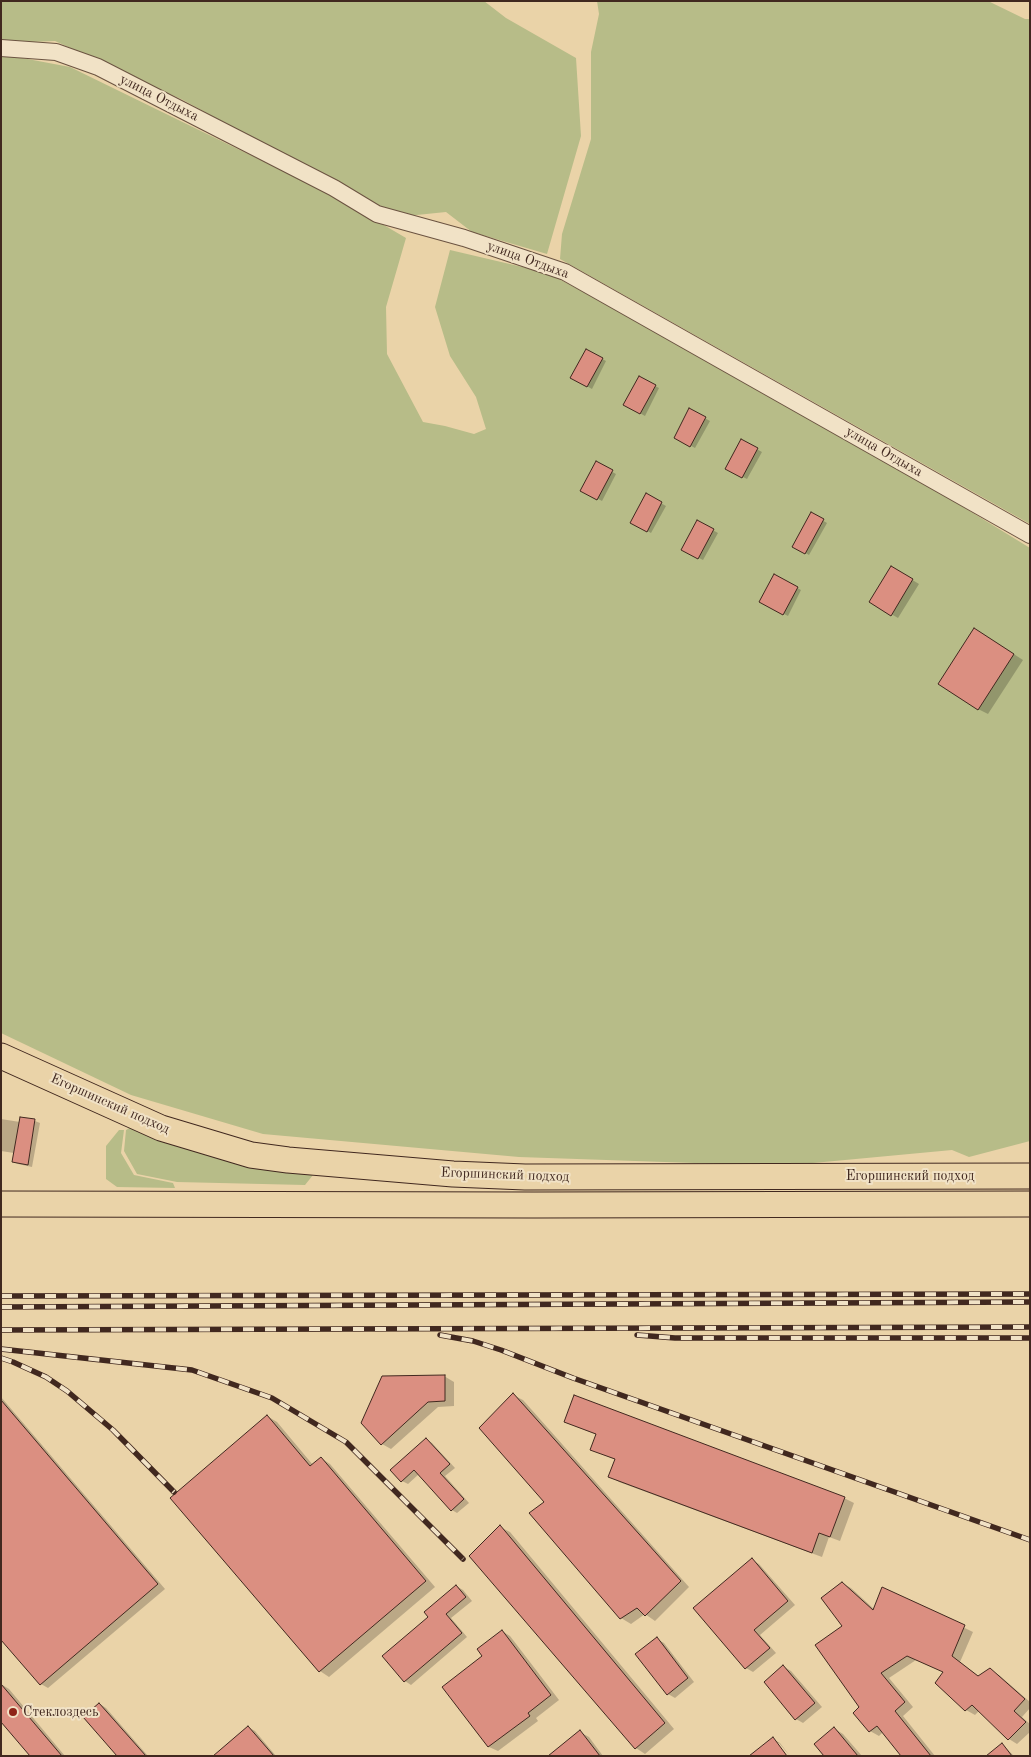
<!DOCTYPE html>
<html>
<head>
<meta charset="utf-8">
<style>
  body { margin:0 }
  #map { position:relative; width:1031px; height:1757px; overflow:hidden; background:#ead3a8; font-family:"Old Standard TT",serif }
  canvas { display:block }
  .frame { position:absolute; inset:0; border:2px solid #41281f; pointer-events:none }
</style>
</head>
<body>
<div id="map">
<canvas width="1031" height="1757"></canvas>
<div class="frame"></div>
</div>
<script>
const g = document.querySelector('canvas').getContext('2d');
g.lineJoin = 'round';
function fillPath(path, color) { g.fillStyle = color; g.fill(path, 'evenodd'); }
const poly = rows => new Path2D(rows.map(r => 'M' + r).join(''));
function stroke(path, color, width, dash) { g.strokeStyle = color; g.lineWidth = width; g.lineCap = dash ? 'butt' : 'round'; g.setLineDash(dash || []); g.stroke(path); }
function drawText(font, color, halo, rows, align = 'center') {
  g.font = font + ' "Old Standard TT",serif'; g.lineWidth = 4; g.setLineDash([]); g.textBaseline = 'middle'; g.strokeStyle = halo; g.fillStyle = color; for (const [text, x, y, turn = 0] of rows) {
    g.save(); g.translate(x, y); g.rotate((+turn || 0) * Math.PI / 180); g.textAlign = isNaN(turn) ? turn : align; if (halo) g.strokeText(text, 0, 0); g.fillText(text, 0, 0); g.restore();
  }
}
const green = poly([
  [1,1,484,1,506,18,576,58,581,136,547,254,472,232,446,212,397,217,183,100,55,41,2,43],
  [597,1,988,1,1025,19,1030,19,1030,524,560,259,562,234,591,139,591,52,599,14],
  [1,54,70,67,336,197,406,238,386,307,387,354,423,422,445,426,474,434,486,429,476,397,450,356,435,307,450,250,548,273,700,355,867,448,1030,548,1030,1141,969,1157,952,1150,781,1166,519,1157,263,1134,131,1095,1,1033],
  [131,1127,303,1168,313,1175,305,1185,177,1182,137,1174,124,1151,126,1130],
  [119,1130,124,1130,121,1153,134,1175,173,1183,175,1188,117,1187,106,1179,106,1146]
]);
const shadow = poly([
  [586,350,606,361,592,389,572,378],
  [639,378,659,388,645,416,625,405],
  [690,410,710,421,695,448,675,437],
  [742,441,762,452,747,479,727,469],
  [596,463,616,474,602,501,582,490],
  [646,495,666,506,651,533,632,522],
  [812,514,827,523,809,555,794,546],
  [698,522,718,533,703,560,683,550],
  [891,567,919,584,898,618,871,602],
  [774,576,801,590,788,616,761,602],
  [984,635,1023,660,988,714,978,709],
  [21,1118,35,1121,40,1123,32,1167,18,1164,13,1162,14,1153,1,1151,1,1119,20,1122],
  [444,1376,454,1382,454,1406,438,1407,391,1449,382,1444],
  [513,1395,523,1400,689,1587,655,1621,645,1614,631,1624,621,1618,531,1513,546,1502],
  [1,1397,165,1589,48,1688,41,1684,1,1638],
  [267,1416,277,1422,313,1465,321,1458,330,1464,435,1587,329,1677,320,1671,172,1498],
  [565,1422,844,1498,854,1503,840,1541,829,1537,822,1557,619,1482,610,1476,616,1460,592,1450,597,1435],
  [426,1439,432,1443,455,1468,445,1476,469,1503,457,1513,452,1510,419,1474,408,1484,402,1481],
  [500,1527,510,1532,674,1729,645,1754,636,1748,471,1556],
  [752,1560,759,1564,795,1605,760,1635,776,1653,753,1672,746,1668],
  [842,1583,851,1588,874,1609,883,1588,973,1632,960,1662,979,1677,990,1670,999,1675,1030,1702,1030,1708,1022,1717,1030,1724,1030,1732,1017,1744,1009,1739,979,1711,975,1715,966,1710,944,1672,916,1660,889,1678,913,1707,903,1716,935,1756,902,1756,883,1732,879,1736,870,1731,861,1707,844,1626],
  [456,1586,463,1590,472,1601,451,1618,467,1637,411,1685,405,1681,384,1657,429,1617],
  [502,1631,510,1636,559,1700,536,1718,538,1721,498,1751,489,1747,444,1687,484,1656],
  [657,1639,664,1643,694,1682,675,1698,668,1694],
  [784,1667,791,1671,822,1707,803,1723,796,1719],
  [1,1684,9,1689,65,1756,31,1756],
  [100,1704,106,1708,148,1756,119,1756],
  [248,1727,255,1731,276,1756,215,1756],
  [835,1729,843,1734,862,1756,825,1756],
  [580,1732,589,1737,603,1756,550,1756],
  [773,1739,780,1743,790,1756,779,1743,775,1743],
  [1002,1744,1014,1756,988,1756]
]);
const building = poly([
  [586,349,603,358,587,387,570,378,586,349],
  [639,376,656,385,640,414,623,405,639,376],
  [689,408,706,417,690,447,674,438,689,408],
  [741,439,758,448,742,478,725,469,741,439],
  [596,461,613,470,597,500,580,491,596,461],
  [646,493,662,502,647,532,630,523,646,493],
  [811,512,824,519,805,554,792,547,811,512],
  [697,520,714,529,698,559,681,550,697,520],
  [891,566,913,579,891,616,869,602,891,566],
  [774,574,798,587,783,615,759,602,774,574],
  [974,628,1014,654,978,710,938,684,974,628],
  [20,1117,35,1119,28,1165,12,1162,20,1117],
  [445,1375,445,1401,428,1402,381,1445,361,1423,382,1376,445,1375],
  [513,1393,681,1581,645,1616,637,1608,620,1619,529,1513,544,1502,479,1428,513,1393],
  [574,1395,845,1497,830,1537,819,1533,812,1553,608,1477,615,1459,590,1450,596,1434,564,1422,574,1395],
  [1,1400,158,1584,40,1685,1,1640,1,1400],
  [267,1415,310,1466,321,1457,426,1581,319,1672,170,1498,267,1415],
  [426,1438,450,1464,440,1473,464,1499,451,1511,414,1470,401,1482,390,1470,426,1438],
  [500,1525,665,1723,635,1749,469,1556,500,1525],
  [752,1558,788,1601,754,1630,770,1648,745,1669,693,1608,752,1558],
  [842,1582,873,1610,882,1587,965,1625,952,1656,978,1676,990,1668,1025,1699,1014,1711,1026,1722,1008,1740,972,1705,965,1711,935,1683,943,1672,907,1656,881,1673,905,1702,895,1711,931,1756,901,1756,877,1726,869,1732,853,1713,859,1707,815,1645,842,1626,821,1598,842,1582],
  [456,1585,466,1597,446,1614,462,1633,404,1682,382,1656,428,1617,424,1612,456,1585],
  [502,1630,551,1695,528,1713,530,1716,488,1747,442,1687,482,1656,477,1649,502,1630],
  [657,1637,688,1678,667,1695,635,1654,657,1637],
  [783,1665,815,1703,795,1720,764,1682,783,1665],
  [1,1684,62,1756,30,1756,1,1722,1,1684],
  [99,1703,146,1756,117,1756,83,1717,99,1703],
  [248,1726,274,1756,213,1756,248,1726],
  [834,1727,858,1756,824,1756,814,1744,834,1727],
  [580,1730,600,1756,548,1756,580,1730],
  [773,1737,787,1756,749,1756,773,1737],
  [1002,1743,1012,1756,986,1756,1002,1743]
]);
const street = poly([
  [1,48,56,52,98,67,334,188,377,214,464,238,565,272,1030,535]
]);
const primary = poly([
  [1,1056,161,1128,251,1155,288,1160,453,1174,525,1177,1030,1176],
  [1,1204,534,1205,1030,1204]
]);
const rail = poly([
  [1,1296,1030,1294],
  [1,1307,1030,1302],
  [1,1330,1030,1327],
  [440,1335,473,1341,501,1350,573,1378,1030,1540],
  [637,1335,675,1338,1030,1338],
  [1,1349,192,1370,272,1398,346,1442,463,1559],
  [1,1358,13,1362,46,1377,67,1391,113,1430,174,1492]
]);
const markers = [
  [13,1712,5,"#8f2418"]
];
const streetNames = [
  ["улица Отдыха",159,98,27],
  ["улица Отдыха",528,260,20],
  ["улица Отдыха",884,452,30],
  ["Егоршинский подход",110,1104,24],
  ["Егоршинский подход",505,1175,2],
  ["Егоршинский подход",910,1176]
];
const poiNames = [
  ["Стеклоздесь",23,1712]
];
fillPath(green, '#b7bc88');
fillPath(shadow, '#0003');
fillPath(building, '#db8f81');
stroke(building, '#41281f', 1);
stroke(street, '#6b5341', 18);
stroke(primary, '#41281f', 27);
stroke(street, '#f1e2c6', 16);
stroke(primary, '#ead3a8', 25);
stroke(rail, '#41281f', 5.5);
stroke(rail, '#f1e2c6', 4, [11]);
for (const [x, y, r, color] of markers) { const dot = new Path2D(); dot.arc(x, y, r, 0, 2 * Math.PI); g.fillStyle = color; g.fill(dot); stroke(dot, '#f1e2c6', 2); }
drawText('14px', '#41281f', '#f1e2c6', streetNames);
drawText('14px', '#41281f', '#f1e2c6', poiNames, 'left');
</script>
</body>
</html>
